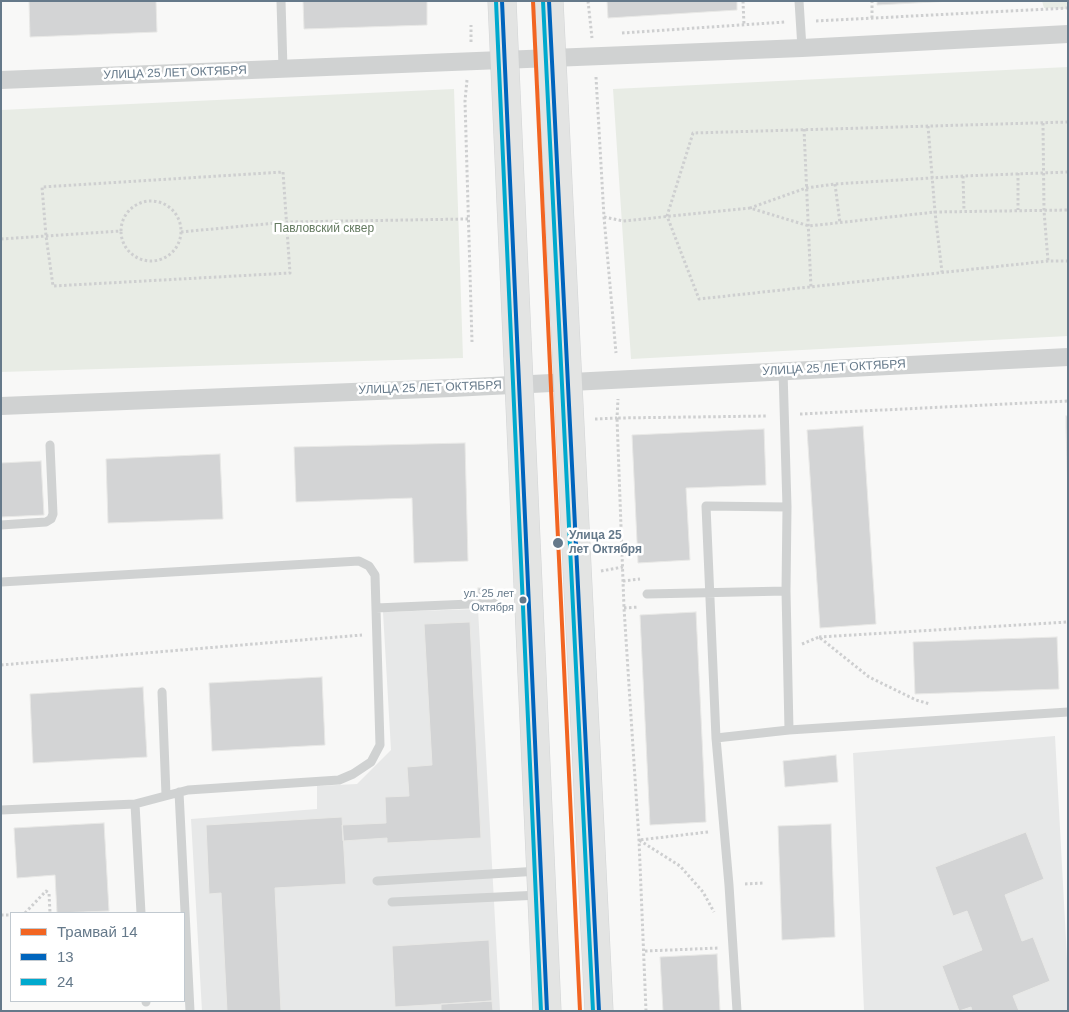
<!DOCTYPE html>
<html>
<head>
<meta charset="utf-8">
<style>
  body { margin:0 }
  #map { position:relative; width:1069px; height:1012px; overflow:hidden; background:#f8f8f7; font-family:Arial,sans-serif }
  canvas { display:block }
  .frame { position:absolute; inset:0; border:2px solid #65798a; pointer-events:none }
  .legend { position:absolute; left:10px; top:912px; width:175px; height:90px; box-sizing:border-box; background:#fff; border:1px solid #c1c9d0; margin:0; padding:6px 9px; list-style:none; font-size:15px; color:#65798a }
  .legend li { display:flex; align-items:center; gap:10px; height:25px }
  .legend b { width:25px; border:1px solid #c1c9d0 }
</style>
</head>
<body>
<div id="map">
<canvas width="1069" height="1012"></canvas>
<div class="frame"></div>
<ul class="legend">
<li><b style="height:6px;background:#f26522"></b>Трамвай 14</li>
<li><b style="height:6px;background:#0065bd"></b>13</li>
<li><b style="height:6px;background:#00a9ce"></b>24</li>
</ul>
</div>
<script>
const g = document.querySelector('canvas').getContext('2d');
g.lineJoin = 'round';
function fillPath(path, color) { g.fillStyle = color; g.fill(path, 'evenodd'); }
const poly = rows => new Path2D(rows.map(r => 'M' + r).join(''));
function stroke(path, color, width, dash) { g.strokeStyle = color; g.lineWidth = width; g.lineCap = dash ? 'butt' : 'round'; g.setLineDash(dash || []); g.stroke(path); }
function drawText(font, color, halo, rows, align = 'center') {
  g.font = font + ' Arial,sans-serif'; g.lineWidth = 5; g.setLineDash([]); g.textBaseline = 'middle'; g.strokeStyle = halo; g.fillStyle = color; for (const [text, x, y, turn = 0] of rows) {
    g.save(); g.translate(x, y); g.rotate((+turn || 0) * Math.PI / 180); g.textAlign = isNaN(turn) ? turn : align; if (halo) g.strokeText(text, 0, 0); g.fillText(text, 0, 0); g.restore();
  }
}
const built = poly([
  [478,609,500,1011,202,1011,191,819,317,809,317,786,357,784,391,750,383,612],
  [1055,736,1068,977,1068,1011,864,1011,853,753]
]);
const green = poly([
  [1042,1,1068,1,1068,9,1044,8],
  [1068,67,1068,336,631,359,613,89],
  [454,89,463,358,1,372,1,110]
]);
const building = poly([
  [29,1,156,1,157,32,30,37,29,1],
  [303,1,427,1,427,25,304,29,303,1],
  [607,1,737,1,737,10,608,18,607,1],
  [877,1,952,1,877,5,877,1],
  [1066,416,1068,416,1068,495,1066,427,1066,416],
  [863,426,876,624,820,628,807,430,863,426],
  [764,429,766,485,686,488,690,560,638,563,632,435,764,429],
  [465,443,468,561,414,563,412,498,296,502,294,447,465,443],
  [220,454,223,519,108,523,106,459,220,454],
  [41,461,44,515,1,517,1,463,41,461],
  [478,588,486,588,486,595,478,595,478,588],
  [696,612,706,822,650,825,640,615,696,612],
  [470,622,481,838,387,843,387,838,343,841,342,825,386,823,385,797,409,796,407,767,432,765,424,624,470,622],
  [1057,637,1059,689,915,694,913,642,1057,637],
  [322,677,325,745,212,751,209,683,322,677],
  [143,687,147,757,33,763,30,694,143,687],
  [836,755,838,782,785,787,783,761,836,755],
  [342,817,346,884,275,888,281,1011,227,1011,221,893,209,894,206,825,342,817],
  [104,823,109,911,57,913,55,875,17,878,14,828,104,823],
  [831,824,835,937,782,940,778,826,831,824],
  [1026,832,1044,879,1005,895,1022,941,1033,937,1050,981,1013,996,1019,1011,972,1011,971,1007,959,1011,942,966,982,950,967,911,953,916,935,867,1026,832],
  [489,940,492,1001,395,1007,392,946,489,940],
  [717,954,720,1011,663,1011,660,957,717,954],
  [492,1001,493,1011,441,1011,441,1004,492,1001]
]);
const path = poly([
  [588,1,592,38],
  [743,1,744,25],
  [872,18,872,1],
  [816,21,1068,8],
  [622,33,785,22],
  [471,42,471,25],
  [596,77,604,217,616,353],
  [467,80,465,101,472,342],
  [1068,122,693,133,667,216,699,299,1048,261,1068,261],
  [1043,123,1044,211,1048,261],
  [928,126,935,212,942,272],
  [804,129,811,288],
  [283,172,290,273,53,286,46,236,42,187,283,172],
  [1068,172,963,176,835,184,806,188,750,208,809,226,935,212,1068,210],
  [1018,173,1018,210],
  [963,176,964,211],
  [835,184,840,223],
  '121 231a30 30 0 1 1 60 0a30 30 0 1 1-60 0Z',
  [604,217,623,221,750,208],
  [181,232,286,222,468,219],
  [1,239,121,231],
  [800,414,1068,401],
  [595,419,617,418,618,399],
  [601,571,623,567],
  [623,581,640,579],
  [624,608,639,607],
  [819,637,1068,622],
  [802,644,819,637,869,677,916,700,930,704],
  [1,665,362,635],
  [708,832,639,840,680,866,703,892,714,912],
  [745,884,763,883],
  [25,913,46,891,49,893,50,913],
  [1,915,11,915],
  [645,951,719,948],
  [646,1011,639,840,624,608,617,418,768,416]
]);
const service = poly([
  [281,1,283,69],
  [799,1,802,48],
  [783,371,787,507,786,591,789,730],
  [787,507,706,506,716,738,789,730,1068,712],
  [1,525,46,522,51,519,53,514,50,445],
  [1,582,359,561,369,566,375,575,380,745,371,762,353,774,339,780,188,790,135,804,1,810],
  [647,594,786,591],
  [376,608,494,603],
  [162,692,166,795],
  [716,738,729,885,737,1011],
  [179,792,190,1011],
  [135,804,141,913],
  [377,881,539,871],
  [392,902,540,895],
  [146,1001,146,1002]
]);
const minor = poly([
  [1,80,802,48,1068,34],
  [1,406,452,388,1068,357]
]);
const trunk = poly([
  [502,1,547,1011],
  [549,1,599,1011]
]);
const bus1 = poly([
  [502,1,547,1011],
  [549,1,599,1011]
]);
const bus2 = poly([
  [496,1,541,1011],
  [543,1,593,1011]
]);
const tram1 = poly([
  [533,1,580,1011]
]);
const markers = [
  [558,543,6,"#65798a"],
  [523,600,4.5,"#65798a"]
];
const busNames = [
  ["ул. 25 лет",514,594],
  ["Октября",514,608]
];
const streetNames = [
  ["УЛИЦА 25 ЛЕТ ОКТЯБРЯ",175,73,-2],
  ["УЛИЦА 25 ЛЕТ ОКТЯБРЯ",834,368,-3],
  ["УЛИЦА 25 ЛЕТ ОКТЯБРЯ",430,388,-2]
];
const parkNames = [
  ["Павловский сквер",324,229]
];
const stopNames = [
  ["Улица 25",569,536],
  ["лет Октября",569,550]
];
fillPath(built, '#e7e8e8');
fillPath(green, '#e8ece5');
fillPath(building, '#d3d4d5');
stroke(building, '#e8e8e6', 1);
stroke(trunk, '#d3d5d6', 29);
stroke(path, '#cecfd0', 3, [2.5, 2.5]);
stroke(service, '#d0d2d2', 9);
stroke(minor, '#d0d2d2', 18);
stroke(trunk, '#e3e4e3', 28);
stroke(bus1, '#0065bd', 4);
stroke(bus2, '#00a9ce', 4);
stroke(tram1, '#f26522', 4);
for (const [x, y, r, color] of markers) { const dot = new Path2D(); dot.arc(x, y, r, 0, 2 * Math.PI); g.fillStyle = color; g.fill(dot); stroke(dot, '#fff', 2); }
drawText('11px', '#65798a', '#fff', busNames, 'right');
drawText('12px', '#65798a', '#fff', streetNames);
drawText('12px', '#657b61', '#fff', parkNames);
drawText('bold 12px', '#65798a', '#fff', stopNames, 'left');
</script>
</body>
</html>
